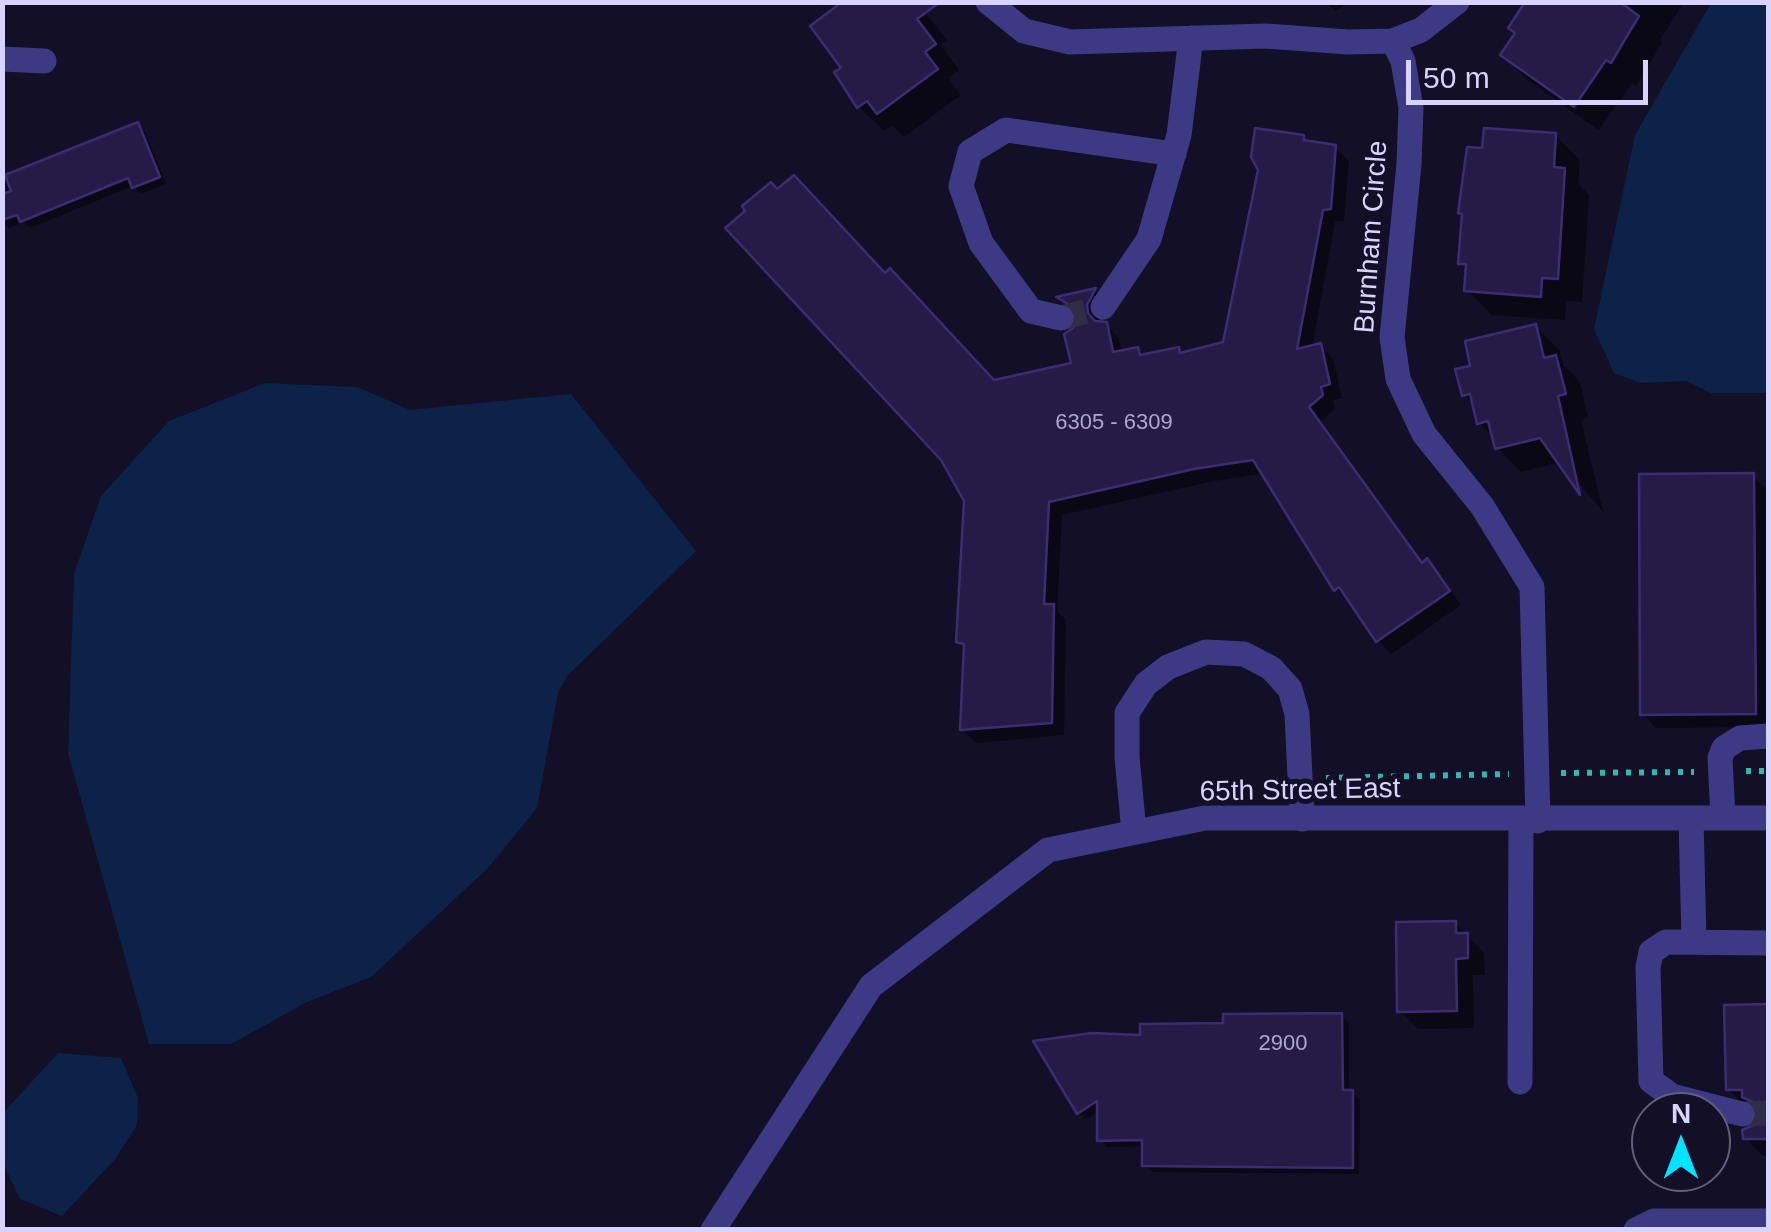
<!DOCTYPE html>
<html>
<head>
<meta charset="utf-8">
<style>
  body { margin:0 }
  #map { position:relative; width:1771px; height:1232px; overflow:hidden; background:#130f26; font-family:Helvetica,sans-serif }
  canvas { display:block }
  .frame { position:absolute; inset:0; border:5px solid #d9d4ff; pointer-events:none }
  .north { position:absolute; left:1631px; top:1092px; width:100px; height:100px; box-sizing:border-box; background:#130f26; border:2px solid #625e7d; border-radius:50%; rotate:0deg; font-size:28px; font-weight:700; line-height:40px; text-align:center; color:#d9d4ff }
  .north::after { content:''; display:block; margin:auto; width:35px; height:45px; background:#00e5ff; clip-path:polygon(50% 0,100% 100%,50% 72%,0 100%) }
  .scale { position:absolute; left:1406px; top:60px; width:242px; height:45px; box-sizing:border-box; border:5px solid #d9d4ff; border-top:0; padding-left:12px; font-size:30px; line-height:35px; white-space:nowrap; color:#d9d4ff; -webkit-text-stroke:8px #130f26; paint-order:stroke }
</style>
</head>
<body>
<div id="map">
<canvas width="1771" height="1232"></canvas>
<div class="frame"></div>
<div class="north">N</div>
<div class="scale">50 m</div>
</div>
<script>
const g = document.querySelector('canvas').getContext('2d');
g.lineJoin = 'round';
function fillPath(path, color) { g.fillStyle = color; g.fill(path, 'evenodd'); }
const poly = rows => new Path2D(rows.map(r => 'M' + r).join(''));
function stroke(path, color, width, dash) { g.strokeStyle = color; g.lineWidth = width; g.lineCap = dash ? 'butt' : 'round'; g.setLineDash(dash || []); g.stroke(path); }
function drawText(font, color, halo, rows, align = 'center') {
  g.font = font + ' Helvetica,sans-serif'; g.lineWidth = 10; g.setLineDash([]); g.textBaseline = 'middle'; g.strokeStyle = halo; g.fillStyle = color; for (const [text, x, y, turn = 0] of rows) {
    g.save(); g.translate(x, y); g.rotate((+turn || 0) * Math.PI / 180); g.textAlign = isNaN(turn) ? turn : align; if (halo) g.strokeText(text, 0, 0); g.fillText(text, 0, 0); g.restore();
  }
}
const water = poly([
  [1711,3,1768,3,1768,393,1711,393,1687,381,1640,383,1614,373,1594,329,1635,135],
  [265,383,357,387,410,410,571,394,696,551,567,676,558,693,537,808,488,868,371,977,307,1002,231,1044,149,1044,68,753,74,574,101,496,169,421],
  [58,1053,121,1058,138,1098,137,1125,115,1159,62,1216,20,1199,2,1161,3,1113]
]);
const shadow = poly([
  [917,2,947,40,940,44,959,70,948,78,961,95,904,137,892,125,884,131,859,107,838,73],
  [1326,2,1351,2,1335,11],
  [1536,2,1684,2,1660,40,1662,43,1636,86,1632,83,1599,130,1528,80,1503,55],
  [138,125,145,132,166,184,141,194,133,186,30,228,24,222,9,228,2,221,2,178],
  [1555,135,1580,160,1578,184,1589,195,1582,302,1566,301,1565,320,1492,315,1467,290,1468,270,1461,263,1485,151],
  [1303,138,1308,143,1335,147,1349,161,1344,221,1335,222,1312,348,1320,346,1333,359,1342,398,1333,400,1335,409,1321,421,1424,565,1427,562,1440,575,1461,605,1391,654,1378,640,1351,601,1336,589,1264,473,1209,482,1062,515,1057,611,1066,620,1064,735,976,743,962,729,966,649,959,641,966,500,886,276,994,383,1074,365,1079,314,1061,299,1095,291,1108,303,1100,324,1106,325,1119,338,1122,353,1138,349,1145,357,1178,349,1183,355,1225,344],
  [1536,327,1560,351,1563,365,1580,382,1588,418,1581,420,1603,512,1561,462,1521,472,1497,447,1495,438,1479,423,1475,406,1464,395,1473,367],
  [1753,476,1766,489,1768,727,1656,728,1643,714],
  [1455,923,1484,953,1485,975,1473,975,1474,1028,1418,1029,1400,1011],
  [1768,1007,1768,1156,1763,1156,1745,1138,1756,1126,1760,1112,1755,1107,1746,1107,1728,1089,1727,1008],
  [1341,1016,1349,1023,1349,1092,1360,1100,1359,1174,1152,1172,1144,1165,1144,1146,1107,1147,1100,1139,1099,1111,1086,1119,1079,1112,1143,1038,1225,1025]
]);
const building = poly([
  [842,2,940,2,917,19,936,44,925,52,938,69,877,114,867,101,857,108,834,72,841,68,810,26,842,2],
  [1525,2,1620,2,1639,16,1611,63,1606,60,1574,107,1500,55,1515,33,1508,28,1525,2],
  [138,122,160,177,132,188,128,178,20,222,17,215,2,220,2,194,11,191,5,175,138,122],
  [1255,128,1304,135,1304,140,1336,145,1331,209,1323,210,1297,349,1321,343,1330,384,1321,387,1323,395,1309,407,1422,563,1427,558,1450,591,1376,642,1339,587,1334,591,1253,460,1194,469,1049,502,1044,604,1054,604,1052,723,960,730,964,644,956,642,964,501,941,460,725,228,745,211,742,206,771,182,777,189,794,175,885,273,890,268,994,380,1071,363,1064,334,1073,328,1077,314,1071,306,1056,297,1096,288,1087,305,1088,313,1095,321,1107,322,1113,352,1138,347,1140,355,1179,347,1180,353,1223,342,1258,170,1251,157,1255,128],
  [1484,128,1556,133,1554,167,1565,168,1558,279,1542,278,1541,297,1464,291,1466,264,1458,264,1462,214,1458,213,1467,147,1482,148,1484,128],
  [1536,324,1544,358,1556,355,1566,394,1558,396,1580,495,1540,438,1495,449,1488,421,1477,424,1470,394,1462,396,1455,369,1470,366,1465,341,1536,324],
  [1754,473,1756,714,1640,715,1639,474,1754,473],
  [1456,921,1456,933,1468,933,1468,958,1456,959,1457,1011,1397,1012,1396,922,1456,921],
  [1768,1004,1768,1139,1743,1139,1742,1130,1754,1125,1758,1111,1753,1102,1742,1097,1742,1090,1726,1090,1724,1005,1768,1004],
  [1342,1013,1343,1090,1353,1090,1353,1168,1142,1166,1142,1140,1097,1141,1097,1101,1077,1114,1033,1041,1092,1033,1140,1035,1140,1024,1223,1023,1223,1014,1342,1013]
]);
const minorTunnel = poly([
  [1061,318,1103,307],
  [1742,1114,1768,1113]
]);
const path = poly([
  [1746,771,1768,771],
  [1561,773,1694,772],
  [1326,778,1509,774]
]);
const minor = poly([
  [988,2,1024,31,1070,42,1266,36,1348,42,1393,41,1421,30,1457,2],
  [1393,41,1403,61,1411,108,1409,164,1392,337,1398,379,1424,434,1482,506,1532,587,1538,821],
  [2,59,44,61],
  [1103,307,1149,239,1179,135,1191,38],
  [1061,318,1031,311,981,243,961,186,970,152,1006,130,1174,154],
  [1691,818,1694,942],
  [1723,818,1720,758,1724,748,1740,738,1768,736],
  [1134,832,1127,757,1127,713,1146,684,1168,667,1206,652,1244,654,1271,668,1290,689,1297,714,1302,819],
  [1520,1082,1521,821],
  [1742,1114,1672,1096,1651,1081,1648,967,1651,952,1666,942,1768,943],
  [713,1230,871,986,1048,850,1205,818,1768,818],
  [1636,1230,1654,1221,1768,1221]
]);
const numberNames = [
  ["6305 - 6309",1114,423],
  ["2900",1283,1044]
];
const streetNames = [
  ["Burnham Circle",1372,237,-86],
  ["65th Street East",1300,791,-1]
];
fillPath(water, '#0c2248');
fillPath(shadow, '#0007');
fillPath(building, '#241b47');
stroke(building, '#3b2d73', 2.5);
stroke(minorTunnel, '#312d47', 25, [25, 12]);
stroke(path, '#2fb8b0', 6, [5, 8]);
stroke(minor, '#3d3a85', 25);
drawText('22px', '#aca6d1', null, numberNames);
drawText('28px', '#d9d4ff', '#130f26', streetNames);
</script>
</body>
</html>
